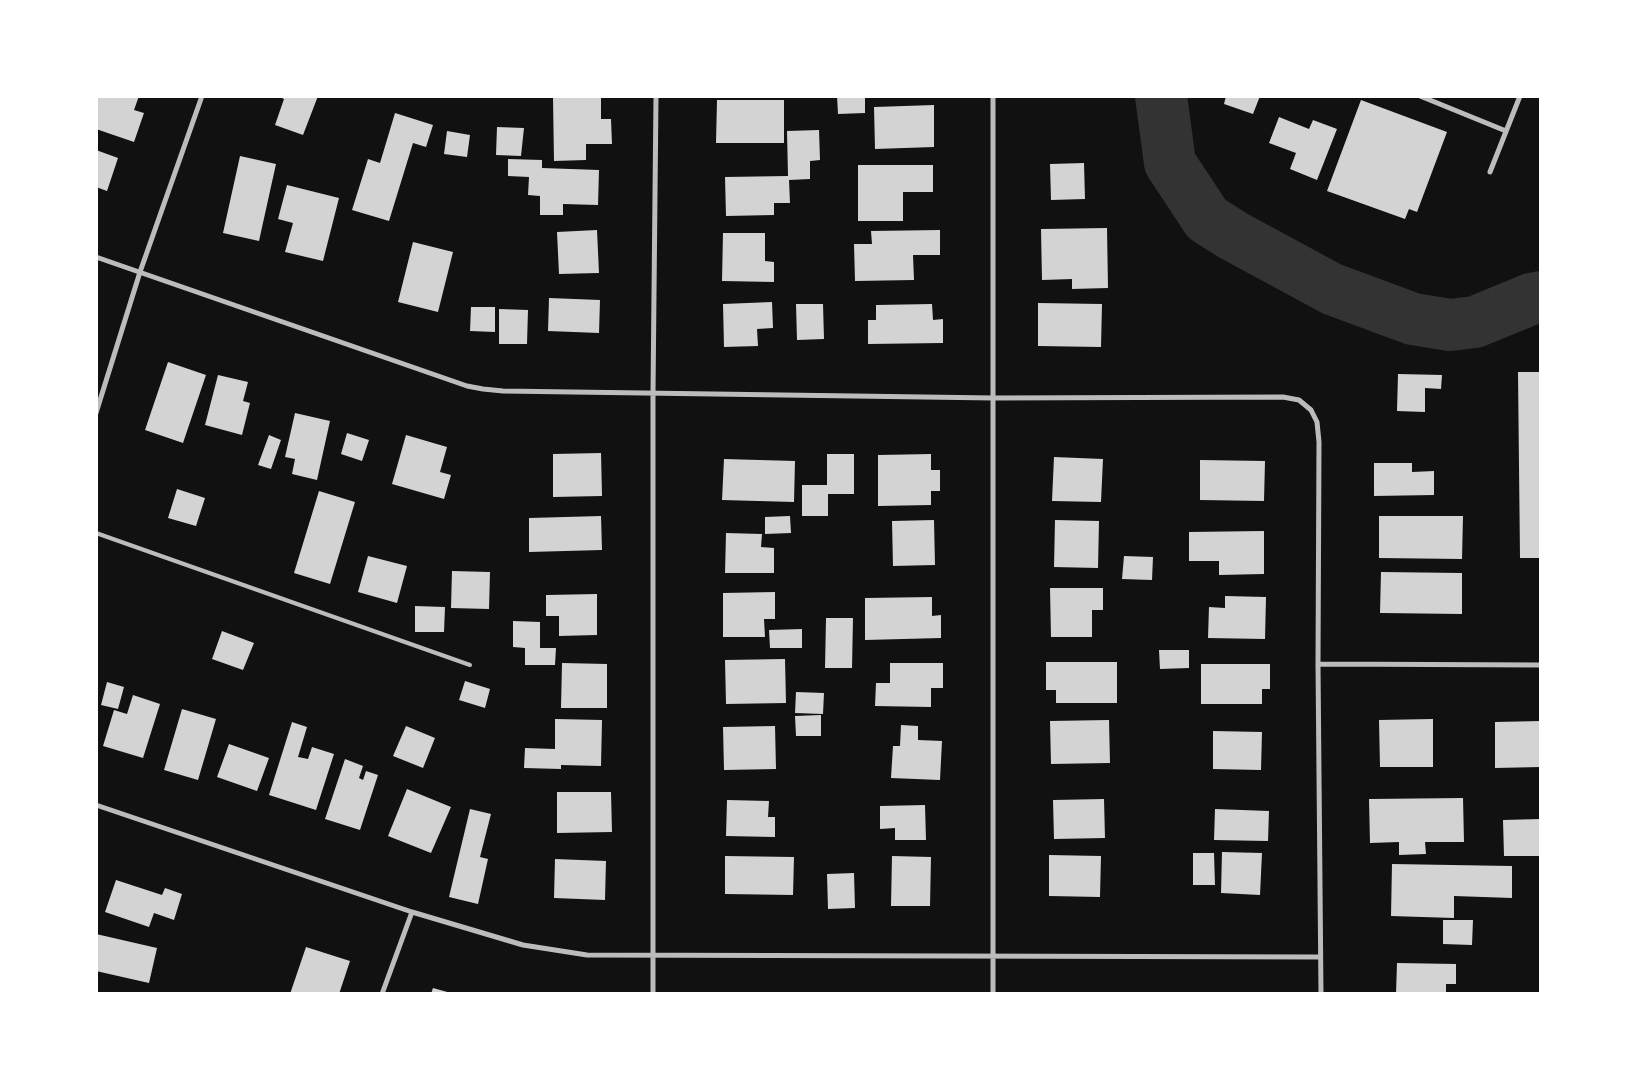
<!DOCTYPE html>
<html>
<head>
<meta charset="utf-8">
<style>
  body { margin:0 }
  #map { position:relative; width:1637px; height:1090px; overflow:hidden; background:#111; font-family:"Crimson Pro",serif }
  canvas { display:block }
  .frame { position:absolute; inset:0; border:98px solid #fff; pointer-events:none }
</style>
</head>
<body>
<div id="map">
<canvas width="1637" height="1090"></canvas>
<div class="frame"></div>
</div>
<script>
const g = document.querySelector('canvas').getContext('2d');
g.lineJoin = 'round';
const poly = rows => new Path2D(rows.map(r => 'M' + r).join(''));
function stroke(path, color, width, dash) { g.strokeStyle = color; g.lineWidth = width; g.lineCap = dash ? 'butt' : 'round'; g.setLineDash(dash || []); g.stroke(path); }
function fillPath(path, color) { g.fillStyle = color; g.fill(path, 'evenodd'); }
const river = poly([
  [1161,96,1170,163,1207,219,1234,236,1332,289,1413,319,1450,325,1475,322,1531,299,1541,297]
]);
const building = poly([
  [96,96,139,96,134,110,144,113,134,142,96,129],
  [278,96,318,96,303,135,275,125,284,99],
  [837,96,865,96,865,113,838,114],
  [1226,96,1260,96,1253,114,1224,104],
  [553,98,601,98,601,119,611,119,612,144,586,144,586,160,554,161],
  [717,100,784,100,784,143,716,143],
  [1361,100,1447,132,1417,212,1409,209,1405,219,1327,191],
  [934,105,934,147,875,149,874,107],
  [395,113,433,125,426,147,413,143,389,221,352,210,368,159,380,163],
  [1279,117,1309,129,1313,120,1337,129,1317,180,1290,169,1296,153,1269,143],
  [497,127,524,128,521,156,496,155],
  [819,130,820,160,810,161,810,179,789,180,790,203,774,203,774,215,726,216,725,177,788,176,787,131],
  [447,131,470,135,467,157,444,154],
  [96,150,118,158,107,191,96,187],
  [240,156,276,164,259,241,223,233],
  [508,159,542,160,542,168,599,170,598,205,563,204,563,215,540,215,540,196,528,195,529,177,508,176],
  [1084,163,1085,199,1051,200,1050,164],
  [858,165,933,165,933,192,903,192,903,221,858,221],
  [287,185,339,198,323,261,285,252,293,223,278,219],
  [1107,228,1108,288,1072,289,1072,279,1042,280,1041,229],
  [597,230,599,273,559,274,557,232],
  [940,230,940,255,913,255,914,280,855,281,854,244,872,244,871,231],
  [723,233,765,233,765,261,774,262,774,282,722,281],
  [413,242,453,252,438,312,398,302],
  [549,298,600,300,599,333,548,331],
  [772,302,773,328,757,329,758,346,724,347,723,304],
  [1038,303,1102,304,1101,347,1038,346],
  [796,304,823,304,824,339,797,340],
  [932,304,933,320,943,319,943,343,868,344,868,320,876,320,876,305],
  [471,307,495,307,495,332,470,331],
  [499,309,528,310,527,344,499,344],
  [168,362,206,375,183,443,145,430],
  [1518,372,1541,372,1541,558,1520,558],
  [1398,374,1442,375,1441,389,1425,388,1425,412,1397,411],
  [218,375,248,382,243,401,250,403,242,435,205,425],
  [295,413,330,421,317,480,292,474,295,459,285,457],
  [347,433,369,440,362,461,341,454],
  [269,435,281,440,271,469,258,465],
  [406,435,447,447,440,472,451,475,444,499,392,484],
  [601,453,602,496,553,497,553,454],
  [827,454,854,454,854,494,828,494,828,516,802,516,802,485,827,485],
  [931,454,931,470,940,470,940,491,931,491,931,505,878,506,878,455],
  [1054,457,1103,459,1101,502,1052,501],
  [724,459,795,461,794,502,722,500],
  [1200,460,1265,461,1264,501,1200,500],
  [1374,463,1412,463,1412,472,1434,471,1434,495,1374,496],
  [177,489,205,498,196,526,168,518],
  [319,491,355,502,330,584,294,573],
  [601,516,602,550,529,552,529,518],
  [790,516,791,533,765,534,765,517],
  [1379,516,1463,516,1462,559,1379,558],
  [934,520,935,565,893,566,892,521],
  [1055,520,1099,521,1098,568,1054,567],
  [1264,531,1264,574,1219,575,1219,561,1189,561,1189,532],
  [726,533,762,534,761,547,774,548,774,573,725,573],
  [368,556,407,566,397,603,358,592],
  [1124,556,1153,557,1152,580,1122,579],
  [452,571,490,572,489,609,451,608],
  [1381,572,1462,573,1462,614,1380,613],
  [1050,588,1103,588,1103,610,1092,610,1092,637,1051,637],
  [775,592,775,619,764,619,765,637,723,637,723,593],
  [597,594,597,635,559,636,559,616,546,616,546,595],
  [1225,596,1266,597,1265,639,1208,638,1209,607,1225,608],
  [932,597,932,616,941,615,941,638,865,640,865,598],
  [415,606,445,607,444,632,415,632],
  [826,618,853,618,852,668,825,668],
  [513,621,540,622,540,648,556,648,555,665,525,665,525,648,513,647],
  [802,629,802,648,770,648,769,630],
  [222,631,254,643,243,670,212,659],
  [1159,650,1189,650,1189,668,1160,669],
  [785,659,786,703,726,704,725,660],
  [1046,662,1117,662,1117,703,1056,703,1056,690,1046,690],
  [562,663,607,664,607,708,561,708],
  [890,663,943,663,943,688,931,688,931,707,875,706,876,683,890,683],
  [1201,664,1270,664,1270,689,1262,689,1262,704,1201,704],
  [465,681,490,689,485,708,459,700],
  [107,682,124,687,118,709,101,705],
  [796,692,824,693,823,714,795,713],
  [133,695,160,704,143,758,103,746,114,710,127,714],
  [182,709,216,719,198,780,164,770],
  [821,715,821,736,796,736,795,716],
  [555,719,602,720,601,766,561,765,561,769,524,768,525,748,555,749],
  [1433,719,1433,767,1380,767,1379,720],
  [1109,720,1110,763,1051,764,1050,721],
  [1541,721,1541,767,1495,768,1495,722],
  [292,722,307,727,298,757,308,759,312,747,334,754,316,810,269,795],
  [901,725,918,726,918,740,942,741,940,780,891,778,893,746,900,746],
  [406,726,435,738,423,768,393,756],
  [775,726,776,769,724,770,723,727],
  [1213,731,1262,732,1261,770,1213,769],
  [229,744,269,758,257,791,217,777],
  [345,759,363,766,359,778,363,780,366,771,378,775,360,830,325,819],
  [407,789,451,807,431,853,388,836],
  [557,792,611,792,612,832,557,833],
  [1463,798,1464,842,1425,842,1426,854,1399,855,1399,842,1370,843,1369,799],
  [1104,799,1105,838,1054,839,1053,800],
  [727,800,769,801,768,817,775,817,775,837,726,836],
  [925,805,926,840,895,840,895,828,880,829,880,806],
  [470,809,491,814,480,857,488,859,478,904,449,897],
  [1215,809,1269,811,1268,841,1214,840],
  [1541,819,1541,856,1504,856,1503,820],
  [1222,852,1262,853,1260,895,1221,893],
  [1193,853,1214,853,1215,885,1193,885],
  [1049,855,1101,856,1100,897,1049,896],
  [725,856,794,857,793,895,725,894],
  [892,856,931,857,930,906,891,906],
  [555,859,606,861,605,900,554,898],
  [1392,864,1512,866,1512,898,1454,896,1454,918,1391,916],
  [854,873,855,908,828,909,827,874],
  [116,880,162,895,165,888,182,894,174,920,154,913,149,927,105,912],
  [1443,920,1473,920,1472,945,1443,944],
  [96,934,157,948,149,983,96,971],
  [306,947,350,961,339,994,290,994],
  [1397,963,1456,964,1456,984,1446,984,1446,994,1396,994],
  [433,988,451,993,451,994,431,994]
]);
const service = poly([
  [96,533,470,665]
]);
const minor = poly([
  [993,96,993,994],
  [1420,96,1506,131],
  [1490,172,1520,96],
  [96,257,467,386,483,389,503,391,994,398,1283,397,1299,400,1311,410,1317,422,1319,442,1318,664,1321,994],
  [96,413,140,272,202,96],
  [1318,664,1541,665],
  [96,805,412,912,523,945,587,955,1320,957],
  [382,994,412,912],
  [653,994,653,393,656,96]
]);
stroke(river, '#333', 52);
fillPath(building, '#d3d3d3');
stroke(service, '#bcbcbc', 4);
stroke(minor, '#bcbcbc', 5);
</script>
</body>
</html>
